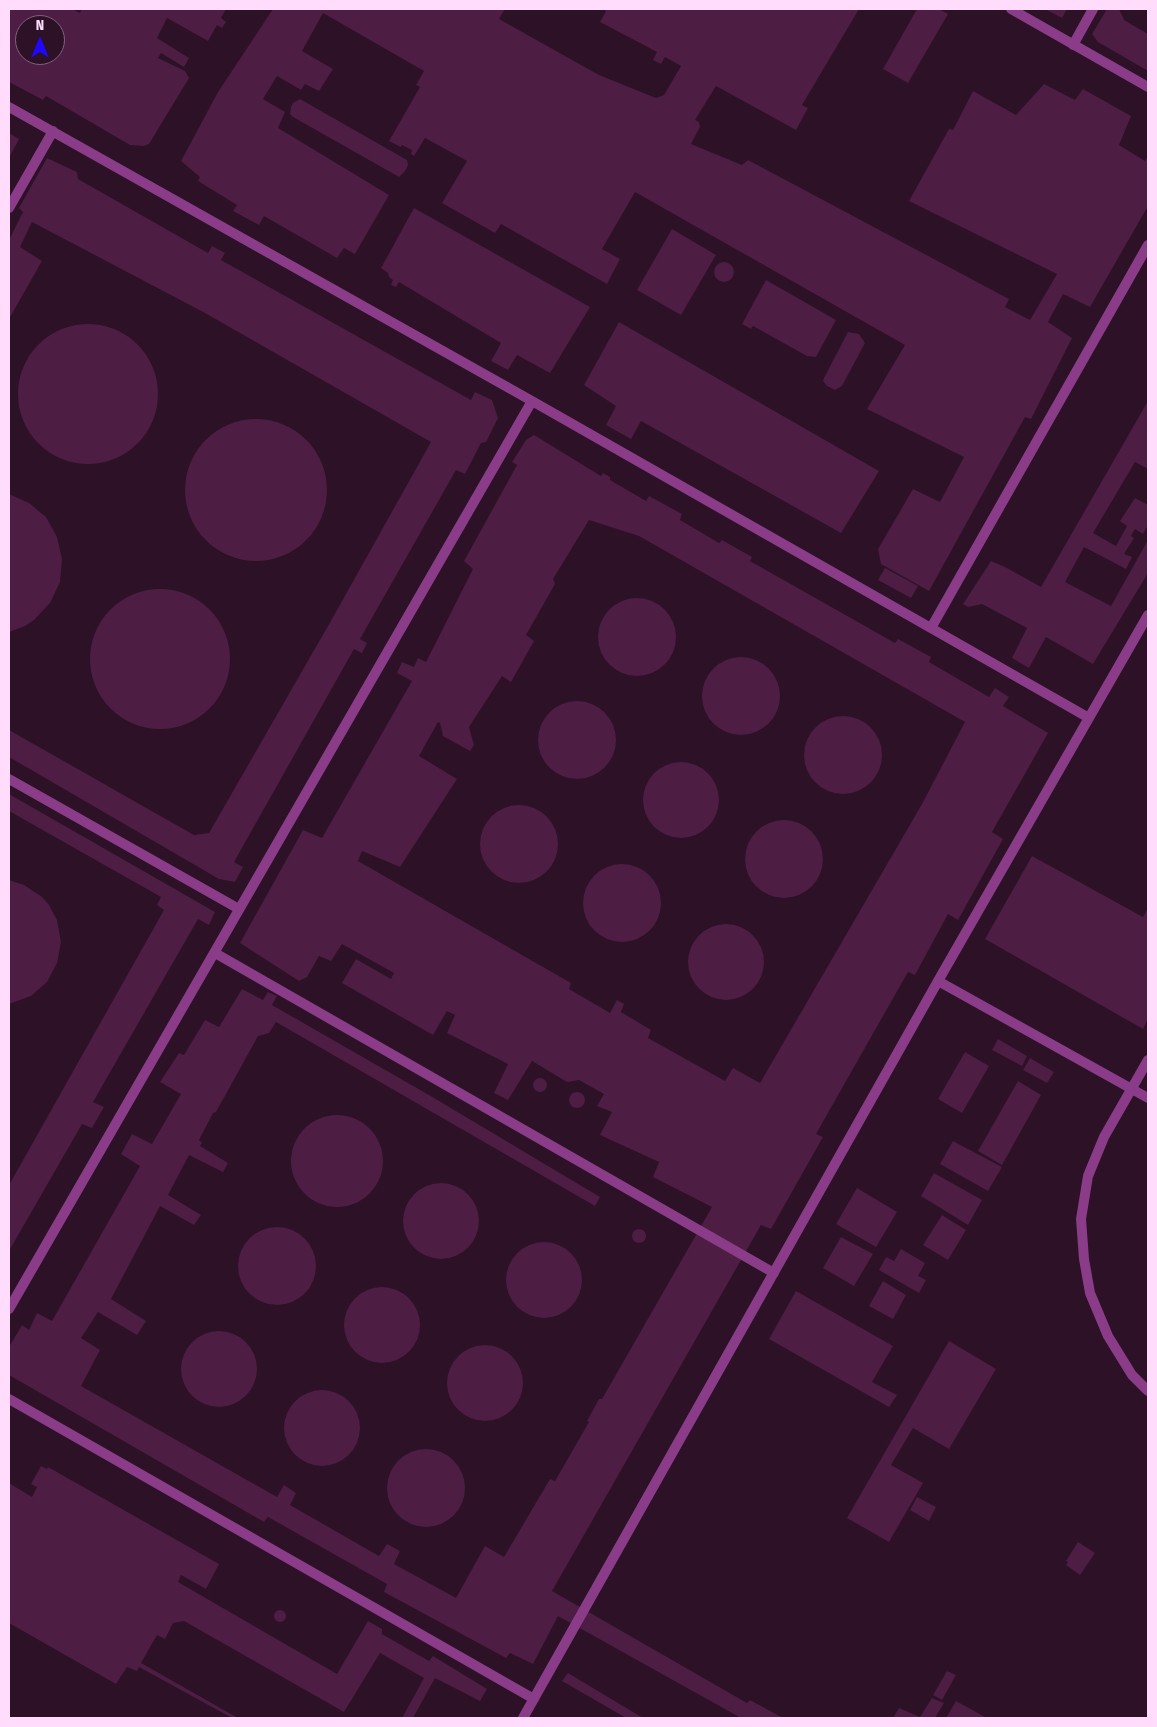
<!DOCTYPE html>
<html>
<head>
<meta charset="utf-8">
<style>
  body { margin:0 }
  #map { position:relative; width:1157px; height:1727px; overflow:hidden; background:#2c1127; font-family:"Fira Sans Condensed",sans-serif }
  canvas { display:block }
  .frame { position:absolute; inset:0; border:10px solid #ffdcfb; pointer-events:none }
  .north { position:absolute; left:15px; top:15px; width:50px; height:50px; box-sizing:border-box; background:#2c1127; border:1px solid #80627c; border-radius:50%; rotate:0deg; font-size:14px; font-weight:700; line-height:20px; text-align:center; color:#ffdcfb }
  .north::after { content:''; display:block; margin:auto; width:18px; height:22px; background:#2008ff; clip-path:polygon(50% 0,100% 100%,50% 72%,0 100%) }
</style>
</head>
<body>
<div id="map">
<canvas width="1157" height="1727"></canvas>
<div class="frame"></div>
<div class="north">N</div>
</div>
<script>
const g = document.querySelector('canvas').getContext('2d');
g.lineJoin = 'round';
function fillPath(path, color) { g.fillStyle = color; g.fill(path, 'evenodd'); }
const poly = rows => new Path2D(rows.map(r => 'M' + r).join(''));
function stroke(path, color, width, dash) { g.strokeStyle = color; g.lineWidth = width; g.lineCap = dash ? 'butt' : 'round'; g.setLineDash(dash || []); g.stroke(path); }
const building = poly([
  [9,9,72,9,80,13,82,9,226,9,221,18,226,22,222,28,217,25,208,41,167,18,157,38,189,58,184,67,161,53,158,58,185,71,189,78,149,144,144,146,130,145,46,96,43,100,9,82],
  [25,25,55,25,55,55,25,55],
  [273,9,505,9,499,19,599,75,656,98,664,95,681,66,665,57,661,64,653,60,657,52,600,22,606,11,603,9,859,9,802,105,808,108,796,130,716,86,695,120,699,122,700,127,691,144,742,165,748,160,1009,299,1005,307,1030,320,1057,274,909,201,949,129,953,130,973,91,1016,115,1044,84,1075,100,1083,89,1131,116,1119,145,1145,161,1148,156,1148,206,1090,307,1063,294,1048,322,1072,338,1031,419,1025,417,929,591,881,564,878,549,913,489,940,502,964,457,867,409,905,345,635,192,602,249,620,259,607,284,501,224,495,233,442,203,467,161,425,138,414,156,411,154,412,150,402,145,401,147,389,141,420,87,416,85,424,71,323,13,302,51,333,69,319,91,305,84,301,90,277,76,263,99,285,112,278,128,389,195,355,254,344,248,337,258,264,216,259,225,233,211,237,205,198,181,200,177,181,161,218,92],
  [917,9,939,9,948,14,908,83,883,69],
  [1045,9,1067,9,1062,18],
  [1107,9,1119,9,1124,20,1148,34,1148,71,1098,42,1092,34],
  [300,99,407,160,408,165,405,171,399,177,293,117,290,114,291,107,293,103],
  [9,133,19,139,9,158],
  [47,158,77,172,78,179,208,253,212,246,225,253,221,260,471,400,475,392,492,400,498,418,486,442,481,443,465,474,456,470,360,639,367,643,362,653,354,649,234,862,243,867,235,882,219,879,9,757,9,730,194,835,209,833,332,619,431,442,205,313,32,222,20,247,42,261,9,319,9,240,23,212,19,208],
  [414,208,590,307,550,373,517,355,508,370,491,361,501,343,399,282,396,287,391,285,393,280,389,277,388,273,381,268],
  [672,229,716,255,681,315,637,290],
  '714 272a10 10 0 1 1 20 0a10 10 0 1 1-20 0Z',
  [766,280,836,320,816,357,807,356,753,326,751,329,742,324],
  [619,322,879,471,841,533,641,421,631,439,606,425,616,406,584,385],
  '18 394a70 70 0 1 1 140 0a70 70 0 1 1-140 0Z',
  [848,332,859,334,865,343,842,386,835,390,827,386,823,381,824,378],
  [1148,401,1148,469,1135,462,1093,533,1116,546,1127,526,1120,521,1135,498,1148,505,1148,525,1143,534,1135,529,1131,536,1134,538,1124,554,1132,557,1126,569,1084,547,1065,582,1111,606,1148,540,1148,573,1093,664,1046,637,1029,668,1012,658,1027,628,982,604,968,607,963,604,991,561,1005,567,1041,587],
  '185 490a71 71 0 1 1 142 0a71 71 0 1 1-142 0Z',
  [534,435,601,476,603,473,610,477,610,480,646,501,649,496,682,514,680,520,719,543,722,540,752,557,750,561,895,643,898,639,931,657,929,662,989,697,995,688,1009,697,1003,706,1048,733,992,832,1003,839,958,920,948,914,915,975,908,972,816,1134,823,1137,771,1229,761,1225,552,1591,747,1703,750,1700,783,1718,741,1718,558,1616,533,1664,510,1653,506,1658,384,1592,387,1584,268,1517,264,1522,9,1375,9,1347,22,1325,29,1330,37,1313,52,1321,140,1166,121,1154,132,1134,152,1144,181,1094,160,1082,179,1053,184,1055,205,1020,219,1027,242,989,263,1000,268,992,277,996,272,1005,429,1095,600,1197,595,1206,276,1022,269,1033,258,1036,216,1112,213,1113,199,1140,202,1143,200,1146,228,1163,223,1172,189,1155,168,1195,201,1215,194,1225,160,1206,111,1299,146,1321,137,1335,98,1312,81,1338,100,1350,81,1386,277,1497,284,1485,296,1493,290,1505,379,1556,387,1544,400,1551,394,1564,456,1598,485,1546,504,1557,550,1479,555,1481,589,1422,587,1421,599,1399,602,1399,712,1207,653,1177,659,1162,600,1135,612,1112,597,1106,604,1094,579,1080,567,1082,532,1061,508,1100,494,1093,508,1064,447,1033,455,1015,447,1011,433,1035,342,983,356,959,391,979,394,973,342,944,331,961,319,956,307,977,299,981,240,943,303,830,322,838,412,681,397,673,402,662,414,667,418,658,426,662,473,569,464,561,517,465,512,462,526,440],
  [589,520,639,536,965,722,922,804,760,1083,733,1068,725,1081,648,1038,651,1030,621,1012,624,1004,617,1000,610,1013,569,989,571,983,358,861,362,851,400,867,457,779,419,756,438,722,440,723,443,736,470,751,474,745,469,727,502,676,511,682,534,641,526,635,555,584,553,579],
  [9,494,29,503,46,517,57,537,62,559,60,582,50,603,34,620,25,626,9,632],
  [885,568,918,586,911,598,878,580],
  '90 659a70 70 0 1 1 140 0a70 70 0 1 1-140 0Z',
  '598 637a39 39 0 1 1 78 0a39 39 0 1 1-78 0Z',
  '702 696a39 39 0 1 1 78 0a39 39 0 1 1-78 0Z',
  '538 740a39 39 0 1 1 78 0a39 39 0 1 1-78 0Z',
  '804 755a39 39 0 1 1 78 0a39 39 0 1 1-78 0Z',
  '643 800a38 38 0 1 1 76 0a38 38 0 1 1-76 0Z',
  [9,794,215,912,209,925,198,919,93,1102,104,1107,92,1128,82,1124,9,1251,9,1185,164,910,157,905,161,897,9,811],
  '480 844a39 39 0 1 1 78 0a39 39 0 1 1-78 0Z',
  '745 859a39 39 0 1 1 78 0a39 39 0 1 1-78 0Z',
  [1032,856,1143,917,1148,908,1148,1019,1143,1029,985,939],
  '583 903a39 39 0 1 1 78 0a39 39 0 1 1-78 0Z',
  [9,880,24,885,42,897,49,905,57,920,61,942,57,963,47,982,31,996,9,1004],
  '688 962a38 38 0 1 1 76 0a38 38 0 1 1-76 0Z',
  [998,1039,1027,1056,1022,1066,992,1050],
  [965,1052,989,1066,962,1113,938,1099],
  [1030,1058,1054,1072,1047,1083,1023,1070],
  '533 1085a7 7 0 1 1 14 0a7 7 0 1 1-14 0Z',
  [1018,1081,1041,1095,1002,1165,978,1151],
  '569 1100a8 8 0 1 1 16 0a8 8 0 1 1-16 0Z',
  '291 1161a46 46 0 1 1 92 0a46 46 0 1 1-92 0Z',
  [953,1141,1002,1167,988,1191,940,1164],
  [934,1173,982,1200,968,1225,921,1196],
  '403 1221a38 38 0 1 1 76 0a38 38 0 1 1-76 0Z',
  [857,1188,897,1212,876,1247,836,1224],
  [942,1215,966,1230,948,1260,923,1245],
  '238 1266a39 39 0 1 1 78 0a39 39 0 1 1-78 0Z',
  '632 1236a7 7 0 1 1 14 0a7 7 0 1 1-14 0Z',
  [841,1237,873,1254,854,1286,823,1268],
  '506 1280a38 38 0 1 1 76 0a38 38 0 1 1-76 0Z',
  [901,1249,925,1263,918,1276,926,1280,919,1293,879,1270,886,1257,894,1261],
  [883,1281,906,1295,893,1319,869,1306],
  '344 1325a38 38 0 1 1 76 0a38 38 0 1 1-76 0Z',
  [796,1291,893,1346,872,1382,897,1395,889,1407,769,1339],
  '181 1369a38 38 0 1 1 76 0a38 38 0 1 1-76 0Z',
  [949,1341,996,1369,949,1449,913,1428,891,1465,923,1483,889,1542,847,1518],
  '447 1383a38 38 0 1 1 76 0a38 38 0 1 1-76 0Z',
  '284 1428a38 38 0 1 1 76 0a38 38 0 1 1-76 0Z',
  '387 1488a39 39 0 1 1 78 0a39 39 0 1 1-78 0Z',
  [41,1466,47,1469,48,1467,219,1564,206,1589,181,1575,178,1582,337,1674,368,1621,382,1629,382,1634,429,1661,433,1656,487,1689,480,1701,435,1678,413,1718,402,1718,424,1678,380,1653,344,1712,184,1621,173,1623,165,1639,157,1635,141,1663,238,1718,232,1718,139,1667,137,1671,127,1667,116,1684,9,1623,9,1483,32,1497,37,1487,31,1484],
  [917,1497,936,1507,929,1521,910,1510],
  [1078,1542,1095,1553,1080,1575,1066,1565,1068,1562,1066,1561],
  '274 1616a6 6 0 1 1 12 0a6 6 0 1 1-12 0Z',
  [947,1671,956,1675,942,1700,933,1695],
  [568,1673,643,1718,626,1718,562,1681],
  [932,1698,944,1703,935,1718,893,1718,899,1708,920,1717],
  [956,1701,987,1718,946,1718]
]);
const service = poly([
  [1011,9,1148,87],
  [1073,45,1093,9],
  [9,107,532,401,1089,718],
  [9,208,53,131],
  [931,628,1148,245],
  [9,779,239,909],
  [215,953,774,1273],
  [938,981,1148,1098],
  [1148,1060,1104,1137,1088,1176,1081,1219,1084,1259,1090,1293,1108,1336,1132,1375,1148,1391],
  [9,1309,532,401],
  [9,1399,534,1699],
  [523,1718,938,981,1148,615]
]);
fillPath(building, '#4d1d43');
stroke(service, '#8b3c88', 10);
</script>
</body>
</html>
